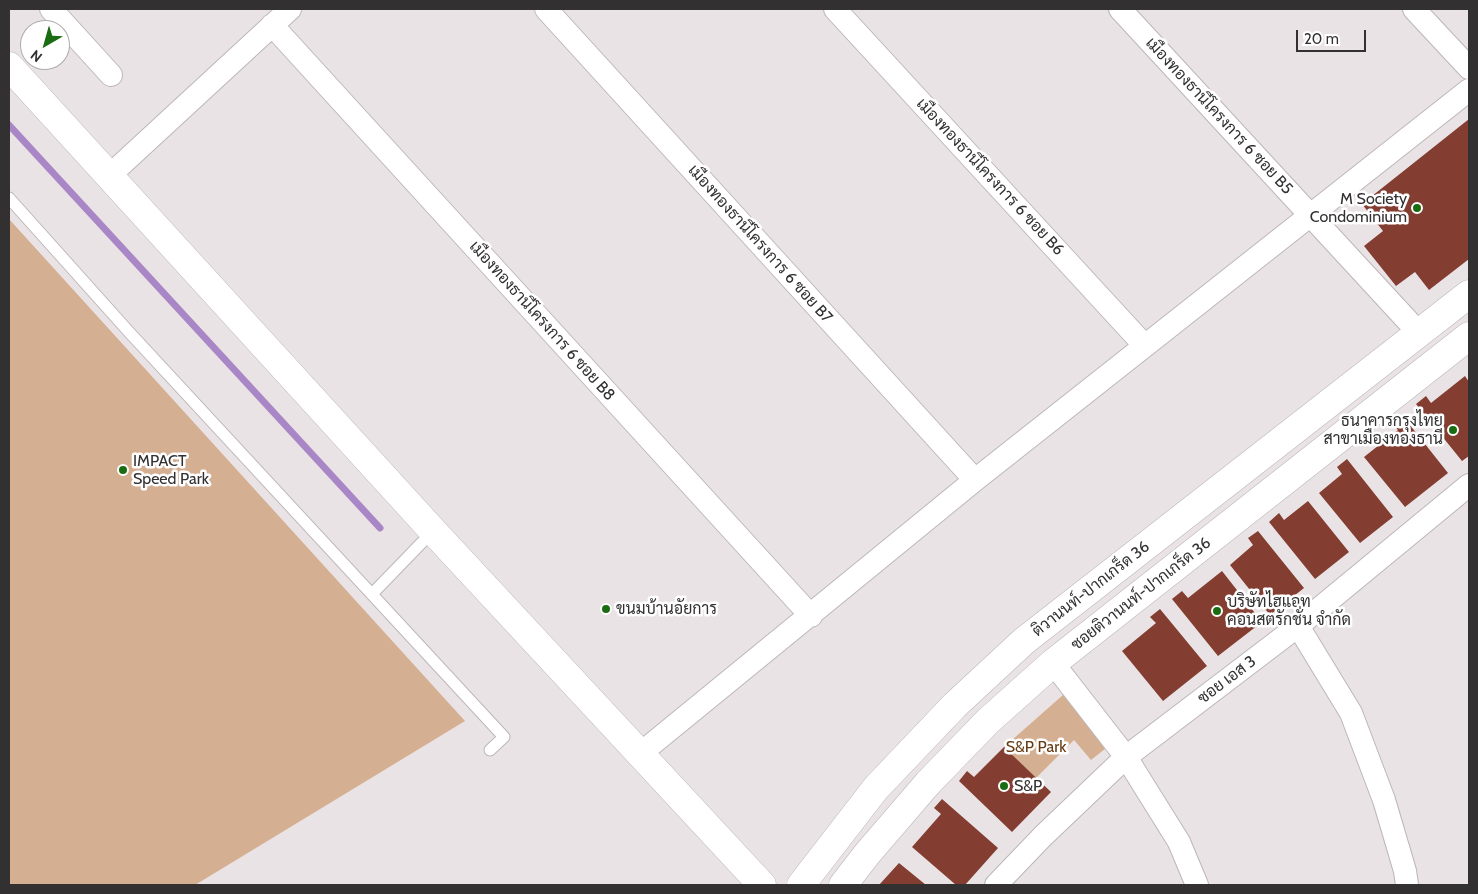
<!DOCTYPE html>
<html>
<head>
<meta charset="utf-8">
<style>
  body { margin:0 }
  #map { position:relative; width:1478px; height:894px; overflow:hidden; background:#eae3e5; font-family:Cabin,sans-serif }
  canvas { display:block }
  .frame { position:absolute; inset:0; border:10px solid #323030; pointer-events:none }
  .north { position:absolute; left:20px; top:20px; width:50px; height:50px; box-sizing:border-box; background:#fff; border:1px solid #adacac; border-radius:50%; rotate:218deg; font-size:14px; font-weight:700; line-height:20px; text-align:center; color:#323030 }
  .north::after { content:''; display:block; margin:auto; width:18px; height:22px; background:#1a6c13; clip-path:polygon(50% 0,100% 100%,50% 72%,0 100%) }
  .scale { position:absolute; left:1296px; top:30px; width:70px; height:22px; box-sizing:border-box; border:2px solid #323030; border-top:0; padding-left:6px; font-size:15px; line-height:18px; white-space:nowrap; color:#323030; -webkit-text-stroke:4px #fff; paint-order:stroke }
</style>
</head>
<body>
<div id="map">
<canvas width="1478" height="894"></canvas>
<div class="frame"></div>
<div class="north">N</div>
<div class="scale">20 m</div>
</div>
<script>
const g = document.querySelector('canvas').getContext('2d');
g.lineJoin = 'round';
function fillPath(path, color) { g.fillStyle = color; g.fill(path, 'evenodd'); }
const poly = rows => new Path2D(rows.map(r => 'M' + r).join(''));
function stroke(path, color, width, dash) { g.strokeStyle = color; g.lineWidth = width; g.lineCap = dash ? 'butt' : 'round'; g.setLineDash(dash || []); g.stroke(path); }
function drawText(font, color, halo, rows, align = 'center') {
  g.font = font + ' Cabin,Sarabun,sans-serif'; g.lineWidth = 5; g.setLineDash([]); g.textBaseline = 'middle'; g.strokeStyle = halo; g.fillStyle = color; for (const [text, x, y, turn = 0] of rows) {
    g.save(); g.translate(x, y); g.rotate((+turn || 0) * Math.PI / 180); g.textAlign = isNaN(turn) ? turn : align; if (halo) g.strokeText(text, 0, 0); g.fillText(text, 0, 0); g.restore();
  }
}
const green = poly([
  [9,219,465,721,195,885,9,885],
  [1072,687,1115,741,1091,760,1074,740,1036,778,1004,747]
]);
const stream = poly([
  [9,125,380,528]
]);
const building = poly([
  [1469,119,1469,259,1429,290,1415,272,1396,286,1364,246,1383,231,1362,204],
  [1465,376,1469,382,1469,456,1462,461,1416,404,1426,396,1431,403],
  [1402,415,1448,473,1405,507,1364,457,1398,430,1392,423],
  [1347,459,1393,517,1360,543,1319,493,1342,474,1337,467],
  [1308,501,1349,552,1315,579,1269,522,1279,513,1284,520],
  [1258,531,1304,588,1270,615,1230,565,1253,545,1248,538],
  [1222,571,1262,622,1218,656,1172,599,1182,591,1188,598],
  [1160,609,1207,666,1163,701,1122,651,1156,623,1150,617],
  [1004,747,1051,792,1012,832,959,781,967,771,974,777],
  [942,799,998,848,965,885,956,885,912,847,941,814,934,808],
  [899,863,926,885,879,885]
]);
const service = poly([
  [9,198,129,332,504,737,490,750],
  [373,593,433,531]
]);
const minor = poly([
  [51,9,111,75],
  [546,9,975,480],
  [835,9,1145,346],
  [1120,9,1419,333],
  [1414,9,1469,68],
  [272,25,811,616],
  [109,176,290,9],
  [1298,626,1351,713,1384,800,1405,871,1407,885],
  [1053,663,1126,757,1179,842,1197,885],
  [641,753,975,480,1469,90],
  [996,885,1043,836,1126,757,1298,626,1469,485]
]);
const tertiary = poly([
  [9,66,433,531,762,885],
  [801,885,876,788,955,705,1024,641,1469,294],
  [843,885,867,854,928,783,988,721,1053,663,1469,336]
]);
const markers = [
  [1417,208,5,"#1a6c13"],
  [1453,430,5,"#1a6c13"],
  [123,470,5,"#1a6c13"],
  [606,609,5,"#1a6c13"],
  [1217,611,5,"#1a6c13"],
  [1004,786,5,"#1a6c13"]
];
const streetNames = [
  ["เมืองทองธานีโครงการ 6 ซอย B5",1219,116,47],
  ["เมืองทองธานีโครงการ 6 ซอย B6",990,177,47],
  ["เมืองทองธานีโครงการ 6 ซอย B7",760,244,48],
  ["เมืองทองธานีโครงการ 6 ซอย B8",542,321,48],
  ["ติวานนท์-ปากเกร็ด 36",1091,589,-38],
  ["ซอยติวานนท์-ปากเกร็ด 36",1141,594,-38],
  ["ซอย เอส 3",1227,680,-37]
];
const poiNames = [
  ["M Society",1407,199,"right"],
  ["Condominium",1407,217,"right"],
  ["ธนาคารกรุงไทย",1443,421,"right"],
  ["สาขาเมืองทองธานี",1443,439,"right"],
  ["IMPACT",133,461],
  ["Speed Park",133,479],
  ["บริษัทไฮแอท",1227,602],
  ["คอนสตรักชั่น จำกัด",1227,620],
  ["ขนมบ้านอัยการ",616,609],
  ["S&P",1014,786]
];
const parkNames = [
  ["S&P Park",1036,747]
];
fillPath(green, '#d5af91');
stroke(stream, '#a986c6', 7);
fillPath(building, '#833d31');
stroke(service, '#bdb6b7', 13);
stroke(minor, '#bdb6b7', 24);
stroke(tertiary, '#bdb6b7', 29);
stroke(service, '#fff', 11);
stroke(minor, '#fff', 22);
stroke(tertiary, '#fff', 28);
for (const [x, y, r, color] of markers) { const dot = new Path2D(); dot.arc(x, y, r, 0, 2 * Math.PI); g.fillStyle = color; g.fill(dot); stroke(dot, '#fff', 2); }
drawText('16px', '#323030', '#fff', streetNames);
drawText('16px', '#323030', '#fff', poiNames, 'left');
drawText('16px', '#653b16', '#fff', parkNames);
</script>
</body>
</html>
